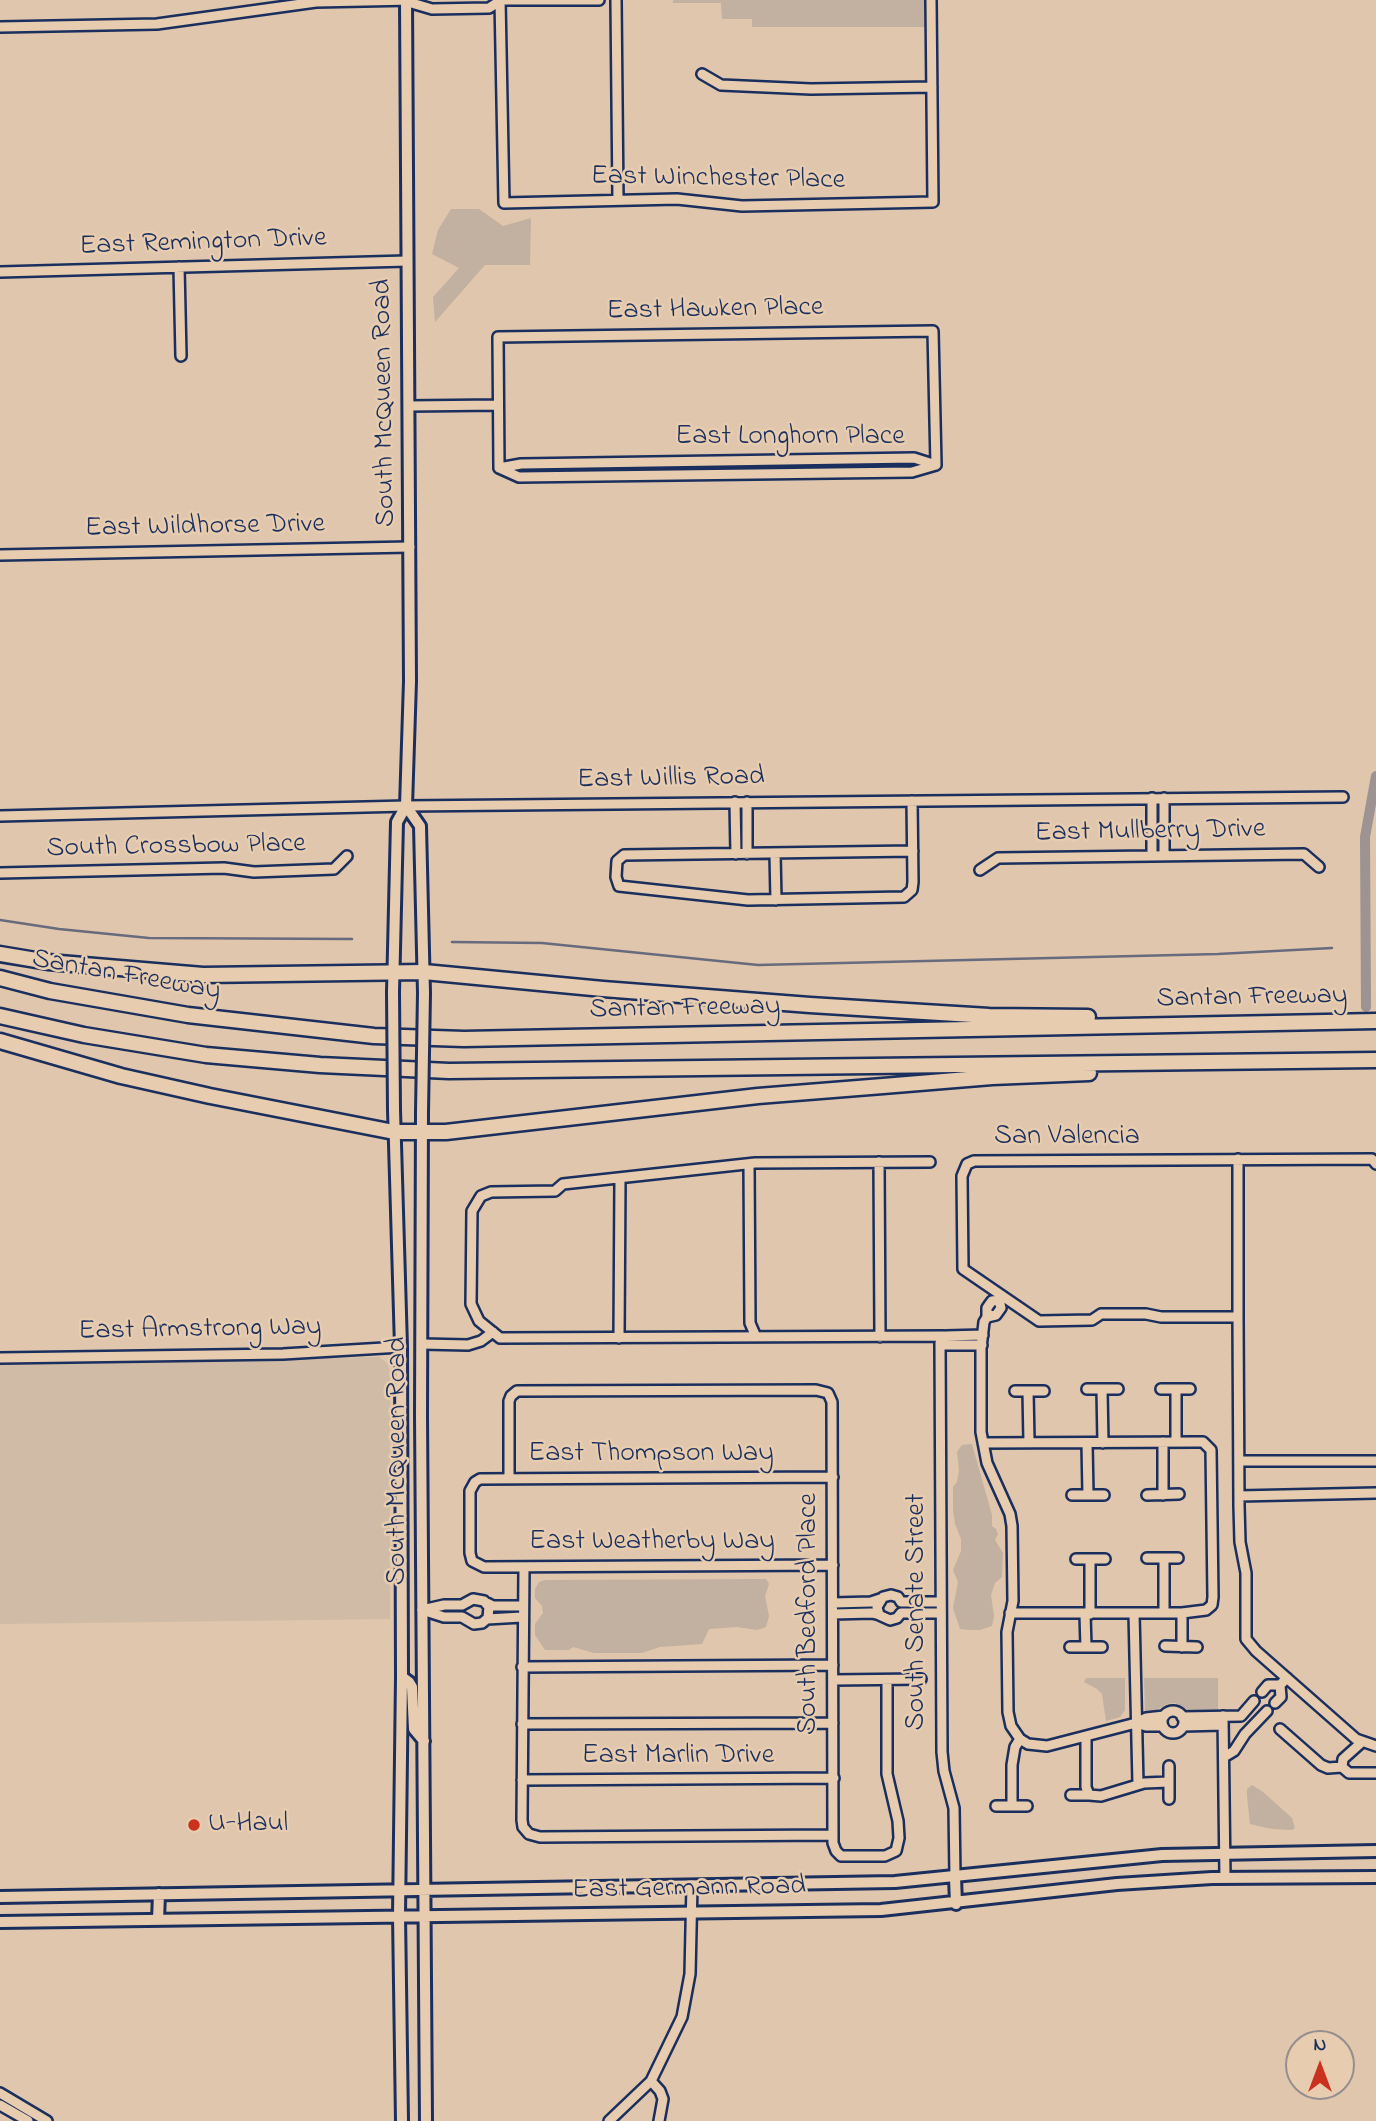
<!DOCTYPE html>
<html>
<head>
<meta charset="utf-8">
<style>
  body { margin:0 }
  #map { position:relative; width:1376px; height:2121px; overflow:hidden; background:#dfc6ac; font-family:"Indie Flower",sans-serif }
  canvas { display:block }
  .north { position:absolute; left:1285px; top:2030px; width:70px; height:70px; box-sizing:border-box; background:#e7ccaf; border:2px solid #958d8f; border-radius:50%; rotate:0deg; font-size:19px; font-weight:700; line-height:28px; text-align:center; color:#1b2f5e }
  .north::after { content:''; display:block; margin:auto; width:24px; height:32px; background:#c8321e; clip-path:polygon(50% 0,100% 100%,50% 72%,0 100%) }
</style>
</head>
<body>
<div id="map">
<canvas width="1376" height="2121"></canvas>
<div class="north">N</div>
</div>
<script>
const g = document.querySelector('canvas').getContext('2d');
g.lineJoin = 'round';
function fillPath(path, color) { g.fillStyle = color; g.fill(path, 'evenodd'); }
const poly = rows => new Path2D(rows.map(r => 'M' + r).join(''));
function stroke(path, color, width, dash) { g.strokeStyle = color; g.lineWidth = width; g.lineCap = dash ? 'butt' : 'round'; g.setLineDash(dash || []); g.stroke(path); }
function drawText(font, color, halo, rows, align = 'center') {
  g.font = font + ' "Indie Flower",sans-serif'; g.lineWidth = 5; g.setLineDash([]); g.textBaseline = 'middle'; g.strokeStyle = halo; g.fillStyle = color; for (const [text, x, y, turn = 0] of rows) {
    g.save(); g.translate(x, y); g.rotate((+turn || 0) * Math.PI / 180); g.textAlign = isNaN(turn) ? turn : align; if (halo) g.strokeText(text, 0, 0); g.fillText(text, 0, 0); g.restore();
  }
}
const built = poly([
  [379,1357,387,1363,390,1371,390,1619,0,1624,0,1364]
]);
const green = poly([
  [673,0,931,0,931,27,752,27,752,19,722,19,721,3,673,3],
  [451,209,479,209,503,226,531,218,530,265,485,265,435,322,433,297,459,268,432,254,438,230],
  [972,1444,992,1515,992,1526,996,1529,998,1534,995,1540,1003,1553,1002,1577,995,1583,991,1595,994,1616,992,1626,980,1630,969,1630,960,1629,953,1608,958,1582,953,1570,961,1551,961,1539,955,1524,953,1510,953,1487,957,1482,959,1471,957,1452,962,1445],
  [766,1579,769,1584,765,1596,769,1616,766,1627,757,1630,737,1627,709,1629,702,1644,660,1647,642,1653,594,1653,573,1647,569,1650,545,1650,535,1635,535,1624,543,1613,542,1606,535,1598,535,1589,539,1582,545,1580],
  [1086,1678,1125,1678,1125,1710,1120,1717,1106,1721,1102,1694,1097,1689,1084,1682],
  [1144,1678,1218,1678,1218,1712,1190,1711,1175,1703,1167,1704,1153,1712,1145,1711],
  [1252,1785,1263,1792,1292,1818,1295,1828,1292,1830,1272,1829,1250,1824,1247,1796,1247,1789]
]);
const stream = poly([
  [0,920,59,929,149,938,352,939],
  [452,942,542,943,758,965,1218,954,1332,948]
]);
const canal = poly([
  [1366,1007,1365,837,1376,776]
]);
const minor = poly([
  [498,0,599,0],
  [500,0,504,203,677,199,742,206,933,202,931,0],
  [616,0,618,200],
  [408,2,432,9,489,8,500,1],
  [0,27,157,24,316,2,413,0],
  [702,74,721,85,811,89,932,87],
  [179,267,181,356],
  [0,272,407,261],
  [409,406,498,405],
  [499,468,498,337,933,331,936,465],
  [499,468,519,477,912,472,936,465],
  [499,468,521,464,914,458,936,465],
  [0,555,410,547],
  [1152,798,1152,856],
  [1164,798,1164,856],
  [912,801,913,882,912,890,904,897,748,900,619,886,616,877,617,861,624,855,913,851],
  [735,802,736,854],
  [747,802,747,854],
  [0,816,406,806,1343,797],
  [775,853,776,900],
  [980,870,998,858,1304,854,1319,867],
  [0,873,224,868,254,872,334,869,347,856],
  [1238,1159,1238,1317],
  [879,1162,880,1337],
  [930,1162,755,1163,563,1184,555,1191,491,1192,481,1196,472,1211,471,1304,479,1321,500,1338,944,1336],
  [749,1164,750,1323,756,1337],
  [1376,1164,1372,1159,974,1161,967,1164,962,1176,963,1269,1039,1321,1092,1320,1101,1314,1146,1314,1161,1317,1238,1317,1239,1506,1240,1542,1246,1573,1246,1639,1256,1651,1356,1739,1376,1746],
  [999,1300,992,1301,989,1305,987,1308,987,1317,984,1322,981,1348,981,1432,987,1463,1010,1514,1012,1526,1013,1601,1007,1632,1008,1712,1011,1726,1020,1739,1028,1744,1047,1746,1136,1723,1146,1718,1164,1716],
  [987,1317,996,1315,1001,1308,999,1300,1002,1297],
  [619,1338,620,1178],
  [422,1344,468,1345,481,1341,493,1332],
  [940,1345,982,1345],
  [0,1358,283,1354,401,1347],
  [1087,1389,1118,1389],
  [1161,1389,1190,1389],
  [1102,1390,1103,1443],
  [1176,1390,1176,1442],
  [1015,1391,1044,1391],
  [1028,1391,1029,1442],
  [1163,1442,1163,1495],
  [983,1443,1197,1442,1203,1442,1211,1450,1213,1597,1212,1605,1206,1610,1182,1613,1010,1613],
  [1087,1443,1088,1495],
  [1239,1461,1376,1461],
  [833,1477,480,1479,475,1482,470,1491,470,1553,472,1561,484,1567,833,1565],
  [509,1478,509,1401,511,1396,517,1391,816,1390,828,1393,832,1402,833,1843,836,1851,841,1856,885,1856,896,1851,899,1838,898,1821,887,1774,887,1680],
  [1072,1495,1104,1495],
  [1147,1495,1179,1494],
  [1239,1496,1376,1493],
  [1147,1558,1178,1558],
  [1076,1559,1105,1559],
  [1090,1559,1090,1614],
  [524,1567,522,1820,523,1827,529,1834,540,1837,833,1835],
  [473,1599,484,1601,489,1607,488,1618,482,1623,474,1624,462,1617,444,1617,422,1610,444,1605,462,1605,473,1599],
  [941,1602,901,1602,898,1597,891,1595,883,1597,877,1607,879,1615,890,1620,897,1618,901,1613,941,1613],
  [487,1603,493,1606,523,1606],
  [833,1603,871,1602,880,1599],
  [1134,1613,1138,1784],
  [1164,1613,1164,1558],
  [833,1614,872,1613,880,1615],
  [1085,1614,1086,1647],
  [487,1619,522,1617],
  [1165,1646,1197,1647],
  [1070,1647,1102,1647],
  [1182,1647,1182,1613],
  [522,1667,833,1665],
  [833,1680,921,1679],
  [1262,1692,1268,1685,1280,1685,1287,1678],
  [1275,1703,1281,1697,1280,1685],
  '1162 1722a11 11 0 1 1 22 0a11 11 0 1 1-22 0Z',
  [1223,1716,1225,1878],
  [1182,1717,1241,1716,1254,1701],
  [1136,1723,1146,1726,1163,1726],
  [522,1724,833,1723],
  [1183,1726,1223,1725],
  [1280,1729,1321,1765,1328,1768,1342,1767],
  [1086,1736,1086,1787,1089,1795,1101,1796,1144,1783,1169,1782],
  [1362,1742,1343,1759,1342,1767,1349,1773,1376,1773],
  [1224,1757,1234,1751,1245,1734,1267,1711],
  [1169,1766,1169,1799],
  [522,1780,834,1778],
  [1071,1795,1089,1795],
  [996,1806,1027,1806],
  [1012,1806,1012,1765,1015,1747,1020,1739],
  [955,1877,954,1808,944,1771,942,1752,940,1343,946,1336,983,1335],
  [651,2081,660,2091,663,2099,659,2121],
  [0,2093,47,2121],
  [0,2105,28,2121],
  [609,2121,651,2081,682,2017,690,1974,692,1885]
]);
const major = poly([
  [406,806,420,826,424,993],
  [393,992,397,822,406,806,410,681,406,0],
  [394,1110,401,1347,402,1677,399,1915,402,2121],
  [422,1112,421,1415,426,2121],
  [402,1677,409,1682,412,1687,414,1729,424,1741],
  [955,1877,956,1904],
  [0,1897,895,1882,1162,1855,1376,1851],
  [158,1920,159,1894],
  [0,1922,881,1910,1117,1884,1212,1878,1376,1877]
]);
const highway = poly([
  [0,954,48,962,203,975,424,972,603,989,810,1005,989,1016,1088,1017],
  [0,978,50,991,188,1015,374,1036,464,1039,1376,1021],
  [0,1016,84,1035,206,1055,320,1065,449,1071,1376,1060],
  [0,1041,121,1076,210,1096,394,1132,446,1132,758,1096,883,1086,992,1077,1089,1073]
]);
const majorBridge = poly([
  [393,992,394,1110],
  [422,1112,424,993]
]);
const markers = [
  [194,1825,7,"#c8321e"]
];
const streetNames = [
  ["East Winchester Place",718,180,1],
  ["East Remington Drive",203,244,-2],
  ["East Hawken Place",715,311,-1],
  ["South McQueen Road",386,403,-91],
  ["East Longhorn Place",790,438],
  ["East Wildhorse Drive",205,528,-1],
  ["East Willis Road",671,780,-1],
  ["East Mullberry Drive",1150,833,-1],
  ["South Crossbow Place",176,848,-1],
  ["Santan Freeway",126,977,10],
  ["Santan Freeway",1252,999,-1],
  ["Santan Freeway",685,1010,-1],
  ["San Valencia",1067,1138],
  ["East Armstrong Way",200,1331,-1],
  ["East Thompson Way",651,1455],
  ["South McQueen Road",399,1461,-90],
  ["East Weatherby Way",652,1543],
  ["South Senate Street",918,1612,-90],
  ["South Bedford Place",810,1614,-90],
  ["East Marlin Drive",678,1757],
  ["East Germann Road",689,1890,-1]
];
const poiNames = [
  ["U-Haul",208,1825]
];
fillPath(built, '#d0bba6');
fillPath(green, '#c2b0a0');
stroke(stream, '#686b7d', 2.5);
stroke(canal, '#9c9392', 10);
stroke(minor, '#1b2f5e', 14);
stroke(major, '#1b2f5e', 16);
stroke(highway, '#1b2f5e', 19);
stroke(minor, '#e7ccaf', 9);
stroke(major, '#e7ccaf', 10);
stroke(highway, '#e7ccaf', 14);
stroke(majorBridge, '#1b2f5e', 16, []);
stroke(majorBridge, '#e7ccaf', 10);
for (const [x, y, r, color] of markers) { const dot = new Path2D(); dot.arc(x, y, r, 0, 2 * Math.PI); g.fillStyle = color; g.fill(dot); stroke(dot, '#e7ccaf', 2.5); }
drawText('28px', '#1b2f5e', '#e7ccaf', streetNames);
drawText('28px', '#1b2f5e', '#e7ccaf', poiNames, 'left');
</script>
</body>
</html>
